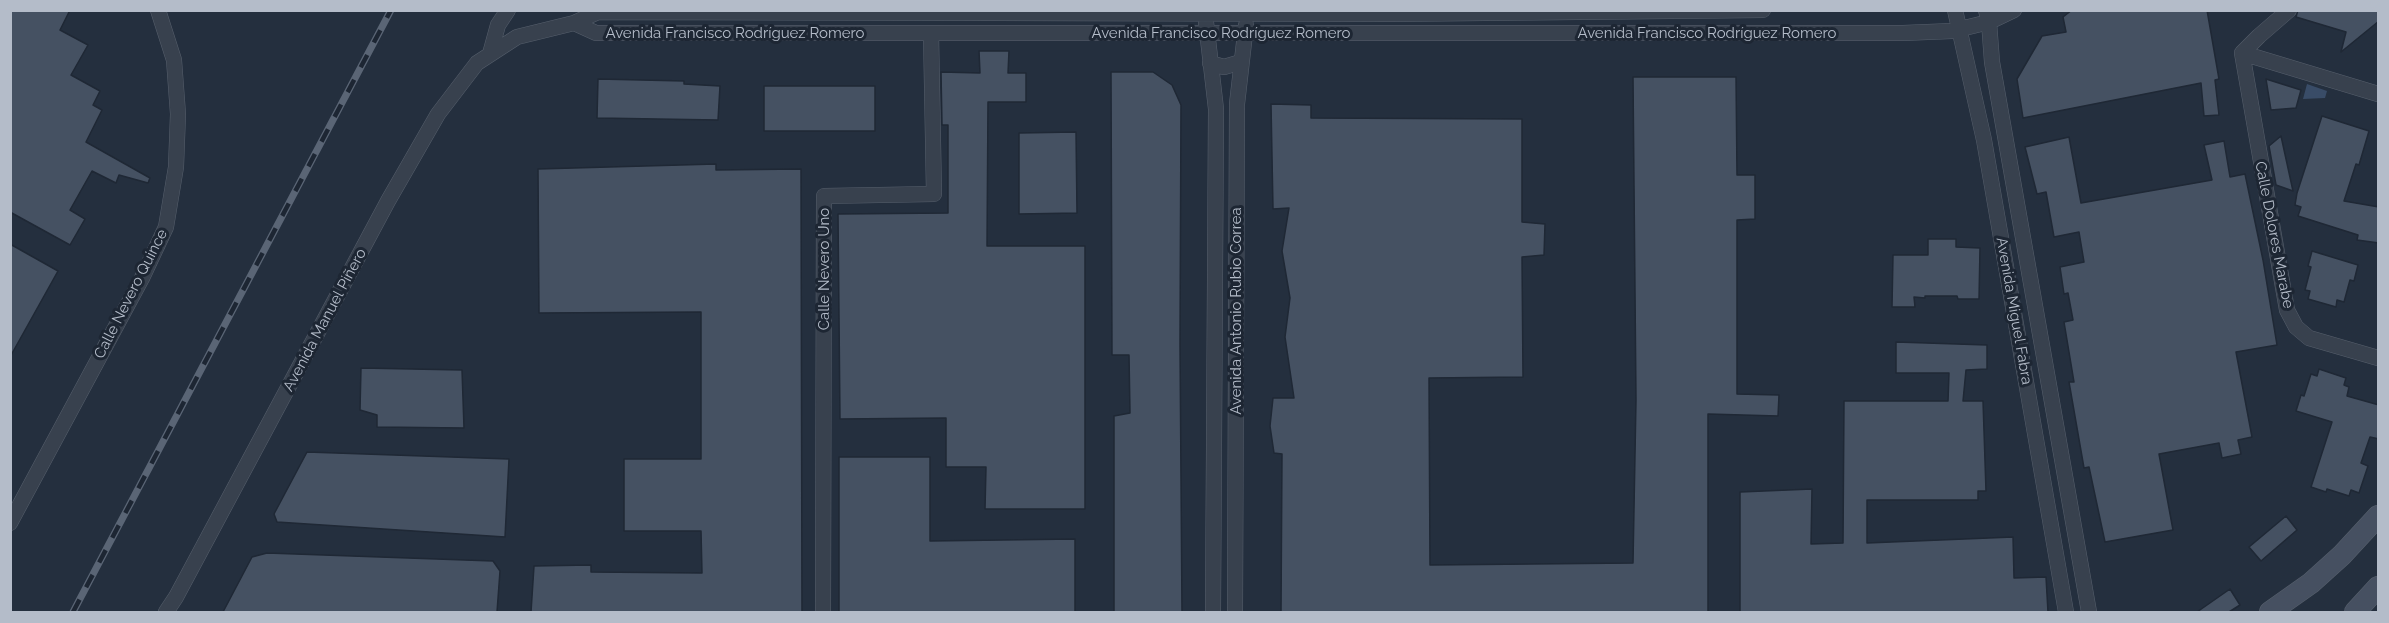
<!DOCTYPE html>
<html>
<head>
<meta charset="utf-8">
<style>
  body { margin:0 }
  #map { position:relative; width:2389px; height:623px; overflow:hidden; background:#242f3e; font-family:Raleway,sans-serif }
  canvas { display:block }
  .frame { position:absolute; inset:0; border:12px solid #b4bcc9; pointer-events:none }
</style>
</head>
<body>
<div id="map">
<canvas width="2389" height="623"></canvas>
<div class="frame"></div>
</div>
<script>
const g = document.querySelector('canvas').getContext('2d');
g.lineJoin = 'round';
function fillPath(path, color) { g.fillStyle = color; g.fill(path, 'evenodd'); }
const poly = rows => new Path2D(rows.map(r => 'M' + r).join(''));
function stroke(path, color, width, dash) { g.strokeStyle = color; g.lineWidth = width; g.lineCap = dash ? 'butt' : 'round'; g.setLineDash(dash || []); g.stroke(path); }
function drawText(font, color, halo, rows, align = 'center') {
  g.font = font + ' Raleway,sans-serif'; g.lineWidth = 6; g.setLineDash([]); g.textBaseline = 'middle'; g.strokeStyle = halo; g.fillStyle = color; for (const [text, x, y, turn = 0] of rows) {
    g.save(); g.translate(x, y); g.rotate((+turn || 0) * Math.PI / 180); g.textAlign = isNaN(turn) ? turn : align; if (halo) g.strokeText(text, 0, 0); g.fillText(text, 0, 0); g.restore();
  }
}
const water = poly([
  [2307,84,2327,91,2325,98,2303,99]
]);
const building = poly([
  [10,10,70,10,60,30,88,45,71,75,100,91,93,105,102,110,86,142,150,178,148,183,119,175,116,183,92,171,70,210,85,219,70,245,10,212,10,10],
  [2072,10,2207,10,2219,79,2215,80,2219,115,2204,116,2201,83,2023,118,2017,79,2042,36,2066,32,2063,17,2072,10],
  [2298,10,2379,10,2379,21,2341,52,2346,32,2296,17,2298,10],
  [979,51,1009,51,1008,73,1026,73,1026,102,988,102,987,246,1085,246,1085,509,985,509,986,467,946,467,946,418,840,419,838,214,948,213,948,125,942,125,941,72,980,73,979,51],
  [1111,72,1153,72,1172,85,1181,105,1180,344,1182,612,1114,612,1114,416,1130,413,1129,355,1112,355,1111,72],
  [1633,77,1736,77,1737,175,1755,175,1755,219,1737,220,1737,394,1779,395,1778,416,1708,414,1708,612,1281,612,1282,454,1274,453,1270,426,1273,398,1294,398,1285,337,1290,298,1282,251,1289,208,1273,209,1271,104,1311,105,1311,118,1522,119,1522,222,1545,224,1544,255,1522,257,1523,377,1429,378,1430,565,1633,563,1636,400,1633,77],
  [598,79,684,81,684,84,720,86,718,120,597,118,598,79],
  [2266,79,2301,90,2296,108,2271,110,2266,79],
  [764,86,875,86,875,131,764,131,764,86],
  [2322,116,2369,131,2359,165,2356,164,2344,201,2379,207,2379,243,2357,240,2358,235,2298,216,2301,207,2295,205,2297,193,2322,116],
  [1076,132,1077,213,1019,214,1019,133,1076,132],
  [2281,136,2293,191,2276,185,2269,146,2281,136],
  [2069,137,2081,203,2212,180,2204,145,2224,141,2230,177,2245,174,2263,260,2277,345,2236,352,2252,437,2238,440,2241,454,2222,458,2219,443,2159,454,2173,530,2105,542,2089,467,2084,468,2069,382,2074,382,2064,322,2073,320,2068,293,2064,294,2060,267,2084,262,2079,232,2054,237,2046,192,2037,194,2025,147,2069,137],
  [716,164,716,170,801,169,802,612,531,612,534,566,591,565,591,572,702,573,701,531,624,531,624,459,701,459,701,312,539,313,538,169,716,164],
  [1928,239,1956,239,1956,247,1980,248,1979,299,1958,299,1957,296,1925,296,1925,298,1914,297,1915,307,1892,307,1893,255,1928,255,1928,239],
  [10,244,58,271,10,357,10,244],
  [2312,251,2358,265,2354,281,2350,280,2344,302,2337,300,2336,307,2308,299,2310,291,2305,290,2311,267,2308,266,2312,251],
  [1896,342,1987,345,1987,369,1966,370,1963,401,1983,401,1986,491,1978,491,1978,500,1867,500,1867,543,2013,537,2014,578,2046,577,2048,612,1740,612,1740,492,1812,489,1811,544,1843,543,1844,401,1948,401,1949,373,1896,373,1896,342],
  [361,368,462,370,464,428,377,427,377,415,360,410,361,368],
  [2319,369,2346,378,2344,385,2349,387,2347,396,2379,405,2379,439,2370,437,2361,463,2368,466,2359,493,2351,490,2349,496,2327,489,2326,492,2311,487,2332,422,2296,411,2301,395,2304,396,2311,374,2317,376,2319,369],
  [307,452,509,459,505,537,277,522,274,514,307,452],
  [839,457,930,457,930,541,1075,539,1075,612,839,612,839,457],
  [2286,516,2297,530,2261,561,2249,547,2286,516],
  [267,553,493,561,500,571,497,612,223,612,252,557,267,553],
  [2230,589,2240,605,2229,612,2197,612,2230,589]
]);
const street = poly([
  [1955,10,1984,140,2066,612],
  [1986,10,1989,22,1992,62,2089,612],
  [1206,22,1216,109,1213,612],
  [574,23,596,33,1903,33,1952,31,1989,22,2014,10],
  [2242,53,2287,310,2296,327,2309,338,2378,358],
  [2242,53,2378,94],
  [2242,53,2259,36,2289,10],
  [490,54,498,25,508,10],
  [1210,63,1224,67,1241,62],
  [10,523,142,278,166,227,176,167,178,114,174,60,158,10],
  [166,612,176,597,388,201,438,114,477,63,517,37,574,23,598,12,1392,14,1763,10],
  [823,612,824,196,934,194,931,33],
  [1235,612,1237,104,1246,25]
]);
const secondary = poly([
  [2270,612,2311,583,2342,555,2378,516],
  [2355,612,2378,587]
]);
const rail = poly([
  [73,612,391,10]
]);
const streetNames = [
  ["Avenida Francisco Rodríguez Romero",735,33],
  ["Avenida Francisco Rodríguez Romero",1221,33],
  ["Avenida Francisco Rodríguez Romero",1707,33],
  ["Calle Dolores Marabe",2274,235,79],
  ["Calle Nevero Uno",824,269,-90],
  ["Calle Nevero Quince",131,294,-63],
  ["Avenida Antonio Rubio Correa",1236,311,-90],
  ["Avenida Miguel Fabra",2014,311,80],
  ["Avenida Manuel Piñero",325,320,-62]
];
fillPath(water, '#394c67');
fillPath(building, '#455162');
stroke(building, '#1f2835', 1.5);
stroke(street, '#565f6c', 16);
stroke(secondary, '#565f6c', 22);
stroke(street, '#38414e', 15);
stroke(secondary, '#465061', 21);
stroke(rail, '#5a6575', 7);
stroke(rail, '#1d2633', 4.5, [14]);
drawText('15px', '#b4bcc9', '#1d2633', streetNames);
</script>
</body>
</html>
